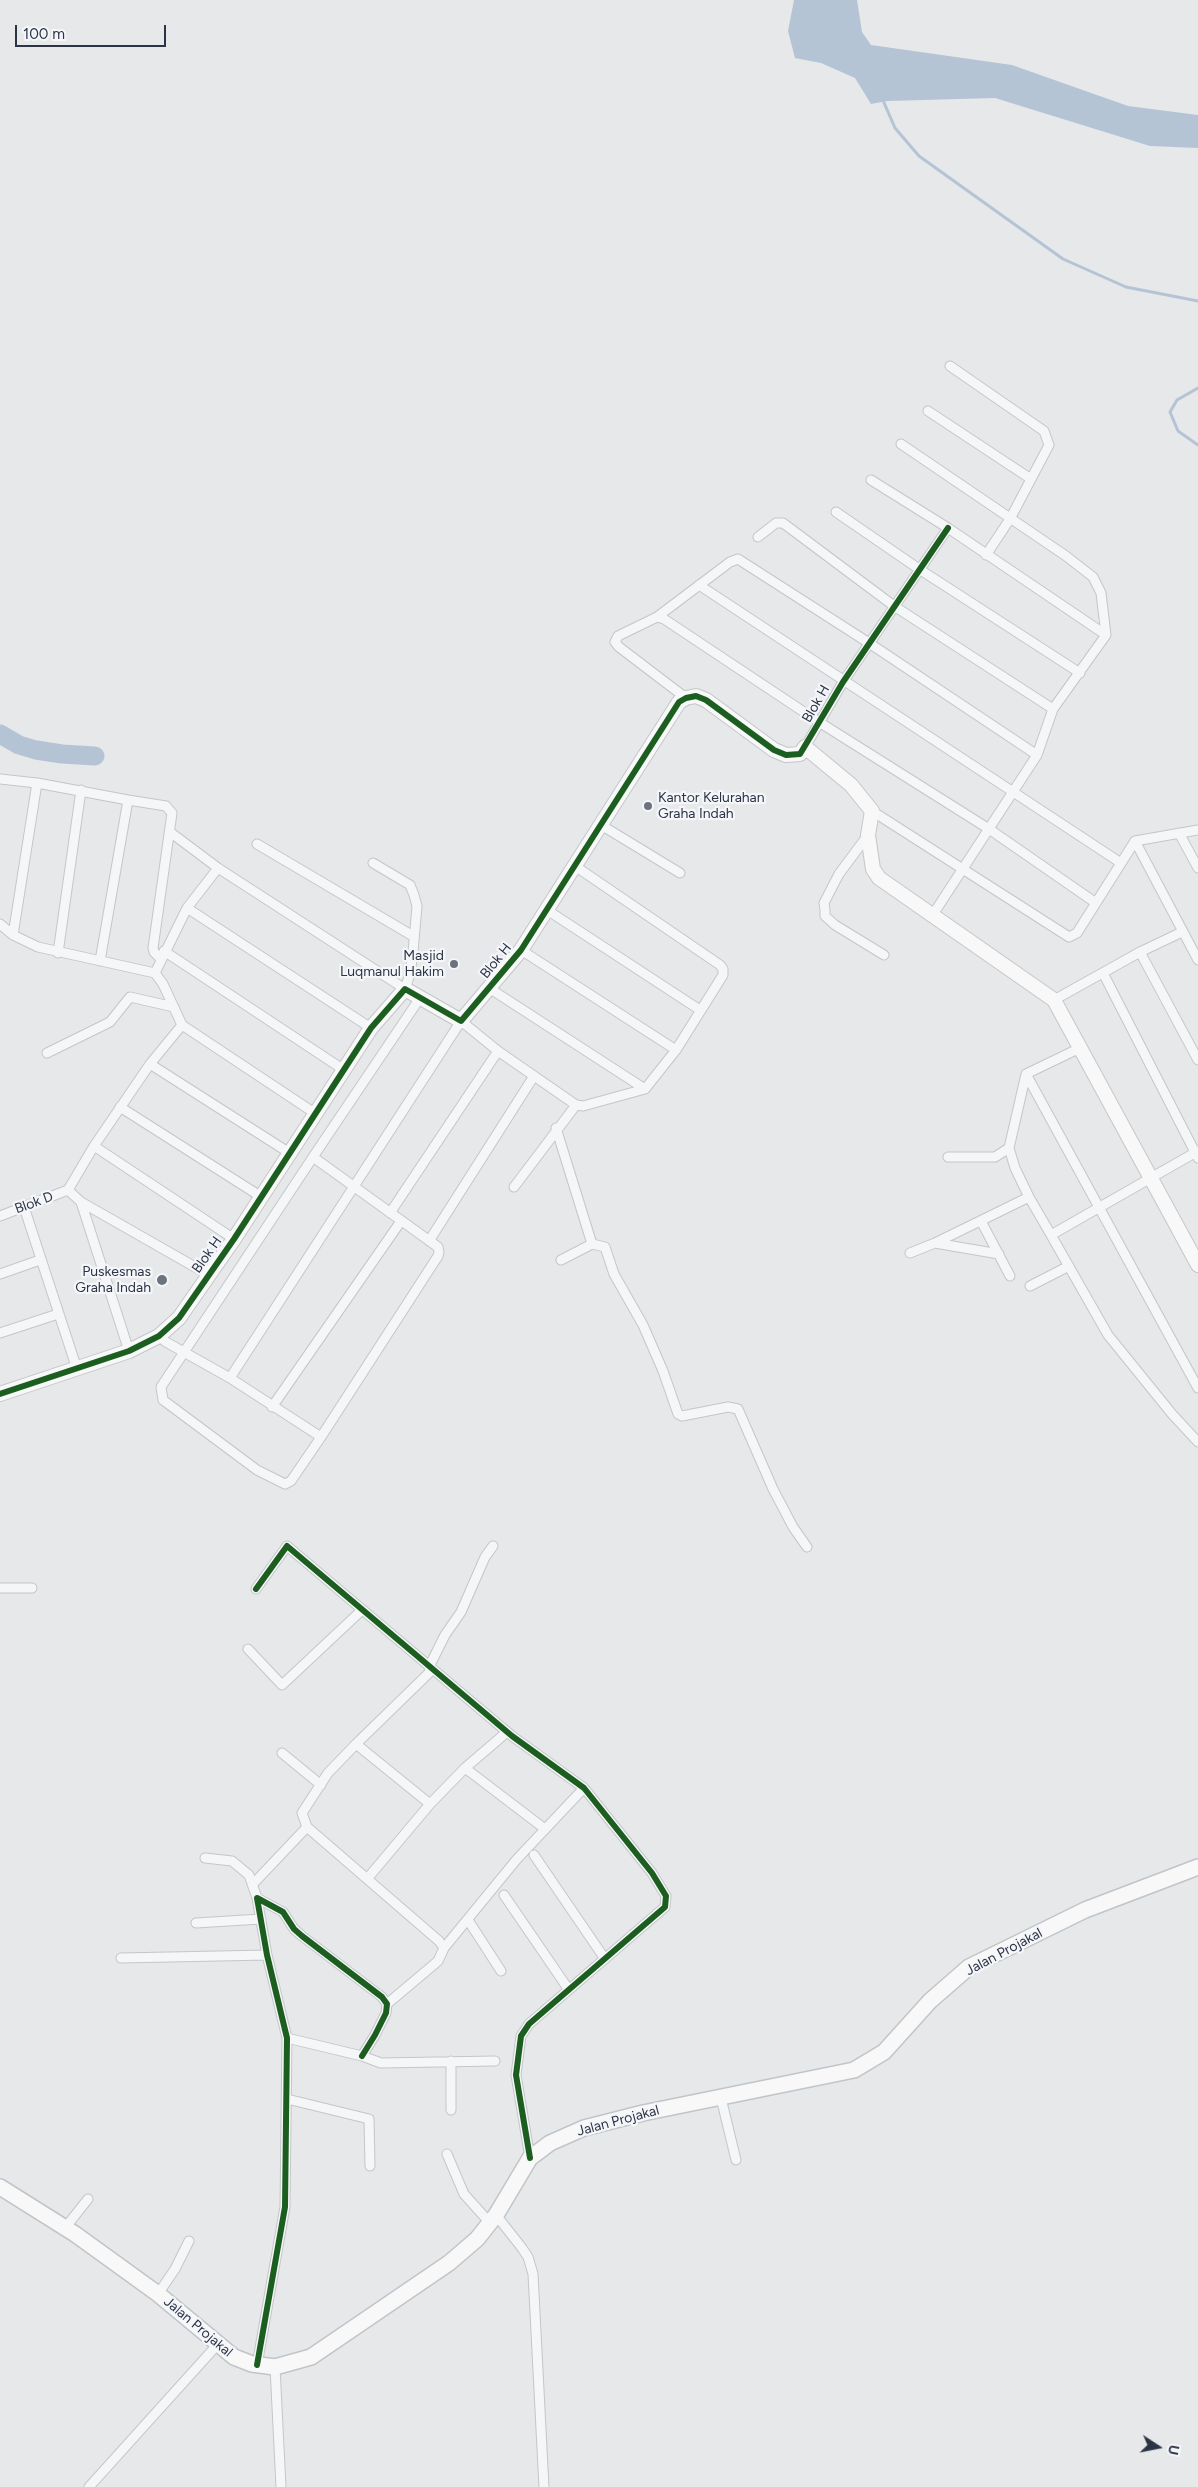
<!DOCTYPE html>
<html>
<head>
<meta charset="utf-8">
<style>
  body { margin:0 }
  #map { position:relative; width:1198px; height:2487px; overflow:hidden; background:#e6e8ea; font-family:Figtree,sans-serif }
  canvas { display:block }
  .north { position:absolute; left:1133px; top:2422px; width:50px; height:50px; -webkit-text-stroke:4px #f4f6f9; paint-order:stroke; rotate:101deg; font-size:14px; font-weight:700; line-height:20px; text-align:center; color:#2b3445 }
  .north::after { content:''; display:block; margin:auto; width:18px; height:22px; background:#2b3445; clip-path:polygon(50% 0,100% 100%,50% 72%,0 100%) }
  .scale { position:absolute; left:15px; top:25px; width:151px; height:22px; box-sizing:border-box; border:2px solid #2b3445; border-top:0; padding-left:6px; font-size:15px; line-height:18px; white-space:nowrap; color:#2b3445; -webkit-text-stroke:4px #f4f6f9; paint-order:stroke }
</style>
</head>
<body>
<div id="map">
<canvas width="1198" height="2487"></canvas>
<div class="north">U</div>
<div class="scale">100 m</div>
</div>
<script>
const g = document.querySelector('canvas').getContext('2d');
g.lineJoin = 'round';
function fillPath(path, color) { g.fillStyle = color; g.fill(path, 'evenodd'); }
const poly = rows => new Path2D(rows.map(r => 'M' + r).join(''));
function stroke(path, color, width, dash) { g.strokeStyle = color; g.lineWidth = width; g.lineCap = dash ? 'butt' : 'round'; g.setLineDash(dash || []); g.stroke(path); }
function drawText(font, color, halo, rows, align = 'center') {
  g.font = font + ' Figtree,sans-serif'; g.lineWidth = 4.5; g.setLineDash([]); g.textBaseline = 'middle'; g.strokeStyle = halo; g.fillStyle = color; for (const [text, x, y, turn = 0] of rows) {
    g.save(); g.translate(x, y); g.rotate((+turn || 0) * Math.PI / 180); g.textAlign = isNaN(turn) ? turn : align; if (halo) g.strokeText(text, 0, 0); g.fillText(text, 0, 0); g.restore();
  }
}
const water = poly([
  [794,0,857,0,862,32,871,45,1012,65,1128,106,1198,115,1198,148,1150,146,995,98,887,101,871,104,855,78,821,63,795,58,788,31]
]);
const stream = poly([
  [882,98,895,128,919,156,1063,259,1126,287,1198,301],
  [1198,388,1177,400,1170,412,1178,431,1198,445]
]);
const river = poly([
  [0,734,19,745,36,750,62,754,95,756]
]);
const street = poly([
  [950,366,1044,431,1049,445,1010,519,986,555],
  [928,411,1031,479],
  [901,444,1066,556,1093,577,1101,593,1106,635,1053,709,1037,755,932,916],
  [871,480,948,528,1106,635],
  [836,512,919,569,1080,673],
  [758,537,776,523,783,523,894,606,1053,709],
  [699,585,1121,863],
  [657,617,730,562,738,559,869,643,1037,755],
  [686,698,619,647,615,642,618,636,657,617,664,619,819,722,989,829,1096,903],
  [805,747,843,682,948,528],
  [0,779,37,783,128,800,100,961],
  [128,800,166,806,172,813,153,948,154,952,161,959],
  [872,811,1069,937,1077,933,1135,841,1198,830],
  [601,825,680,873],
  [170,832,218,868,405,989,410,974,413,952,417,906,414,895,410,885,373,863],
  [1179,833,1198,868],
  [868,835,839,874,824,903,825,910,825,916,835,925,884,955],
  [1135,841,1198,960],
  [257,844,413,936],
  [187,908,371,1028],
  [547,910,700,1010],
  [0,924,13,935,38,947,155,973,163,984,182,1025,150,1064,94,1146,68,1190],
  [13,935,37,783],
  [521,950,676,1050],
  [164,951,344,1070],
  [1140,952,1198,1060],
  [58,953,81,790],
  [155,973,187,908,218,868],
  [1103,973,1198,1158],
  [489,988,645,1089],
  [1054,1000,1140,952,1182,932],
  [182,1025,316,1114],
  [1080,1048,1026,1074,1198,1388],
  [47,1053,110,1022,130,997,174,1007],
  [150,1064,288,1152],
  [1026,1074,1009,1148,1015,1168,1029,1197,1051,1235,1198,1151],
  [120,1107,260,1196],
  [556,1128,592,1244,561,1260],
  [94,1146,234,1239],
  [313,1157,438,1247,439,1252,438,1256,321,1437,291,1481,285,1484,257,1470,163,1400,161,1387,313,1157,420,998],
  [948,1157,995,1157,1009,1148],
  [514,1187,576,1105],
  [68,1190,81,1202,209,1275],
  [81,1202,129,1351],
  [24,1207,77,1369],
  [390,1213,498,1051],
  [0,1216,68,1190],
  [981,1221,1010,1276],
  [1051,1235,1108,1335,1172,1414,1198,1442],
  [429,1241,534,1076],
  [935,1243,999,1254],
  [592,1244,605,1247,614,1274,643,1325,663,1371,678,1414,682,1416,728,1407,738,1409,773,1489,793,1527,807,1547],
  [910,1253,935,1243,1029,1197],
  [0,1274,40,1260],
  [1030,1286,1069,1266],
  [0,1333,58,1314],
  [159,1336,166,1342,230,1378,321,1437],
  [230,1378,461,1021,498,1051,576,1105,583,1106,645,1089,676,1050,723,975,723,969,720,965,575,866],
  [272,1407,401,1221],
  [0,1588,32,1588],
  [256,1589,287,1546,512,1736,584,1788,652,1873,666,1896,665,1907,529,2024,521,2036,516,2075,530,2158],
  [248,1649,282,1685,362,1610],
  [429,1667,445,1635,461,1612,485,1557,493,1546],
  [356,1744,433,1669],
  [282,1753,321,1785],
  [465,1768,545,1829],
  [534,1855,605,1959],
  [205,1858,232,1861,249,1875,257,1898],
  [367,1879,430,1804,465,1768,507,1732],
  [253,1884,307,1827],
  [504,1895,569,1990],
  [468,1920,501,1971],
  [196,1923,261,1919],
  [444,1948,517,1859,584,1788],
  [121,1958,267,1955],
  [387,2004,438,1961,444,1948,439,1941,307,1827,302,1813,328,1773,356,1744,430,1804],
  [287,2038,362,2056,381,2063,495,2061],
  [451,2061,451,2110],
  [721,2098,736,2160],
  [287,2099,369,2119,370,2166],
  [447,2154,464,2194,490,2223],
  [496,2215,522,2248,528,2257,533,2274,544,2487],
  [65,2228,88,2199],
  [158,2294,175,2269,189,2241],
  [257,2365,285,2207,287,2038,267,1955,257,1898,283,1912,294,1929,302,1936,382,1997,387,2004,386,2013,375,2035,362,2056],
  [275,2367,281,2487],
  [89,2487,218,2344]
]);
const secondary = poly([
  [0,1394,129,1351,159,1336,179,1318,234,1239,371,1028,405,989,461,1021,521,950,679,702,686,698,696,696,706,700,774,750,786,755,800,754,805,747,851,785,872,811,868,835,873,869,879,878,1054,1000,1198,1265]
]);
const primary = poly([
  [0,2187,75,2234,158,2294,234,2357,252,2364,275,2367,311,2357,449,2263,477,2239,496,2215,530,2158,550,2143,584,2128,643,2113,854,2070,884,2052,930,2001,969,1967,1085,1910,1198,1867]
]);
const cycleway = poly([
  [0,1394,129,1351,159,1336,179,1318,234,1239,371,1028,405,989,461,1021,521,950,679,702,686,698,696,696,706,700,774,750,786,755,800,754,843,682,948,528],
  [256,1589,287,1546,512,1736,584,1788,652,1873,666,1896,665,1907,529,2024,521,2036,516,2075,530,2158],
  [257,2365,285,2207,287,2038,267,1955,257,1898,283,1912,294,1929,302,1936,382,1997,387,2004,386,2013,375,2035,362,2056]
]);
const markers = [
  [648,806,5,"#6c737f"],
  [454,964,5,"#6c737f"],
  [162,1280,6,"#6c737f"]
];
const streetNames = [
  ["Blok H",816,704,-60],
  ["Blok H",496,961,-51],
  ["Blok D",34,1203,-20],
  ["Blok H",207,1255,-55],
  ["Jalan Projakal",1004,1952,-28],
  ["Jalan Projakal",618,2121,-15],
  ["Jalan Projakal",198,2327,40]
];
const poiNames = [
  ["Kantor Kelurahan",658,798,"left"],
  ["Graha Indah",658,814,"left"],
  ["Masjid",444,956],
  ["Luqmanul Hakim",444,972],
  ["Puskesmas",151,1272],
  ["Graha Indah",151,1288]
];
fillPath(water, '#b4c4d5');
stroke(stream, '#b4c4d5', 3);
stroke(river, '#b4c4d5', 19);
stroke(street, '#c4c6c8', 11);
stroke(secondary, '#c4c6c8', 16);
stroke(primary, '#c2c5c8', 18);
stroke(street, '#f5f6f7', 9);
stroke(secondary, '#f8f8f8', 14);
stroke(primary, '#f8f8f8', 15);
stroke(cycleway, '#1b5e20', 6);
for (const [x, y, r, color] of markers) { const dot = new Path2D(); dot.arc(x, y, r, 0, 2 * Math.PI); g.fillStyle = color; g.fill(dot); stroke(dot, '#f4f6f9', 2); }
drawText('14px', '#2b3445', '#f4f6f9', streetNames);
drawText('14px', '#2b3445', '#f4f6f9', poiNames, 'right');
</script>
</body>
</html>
